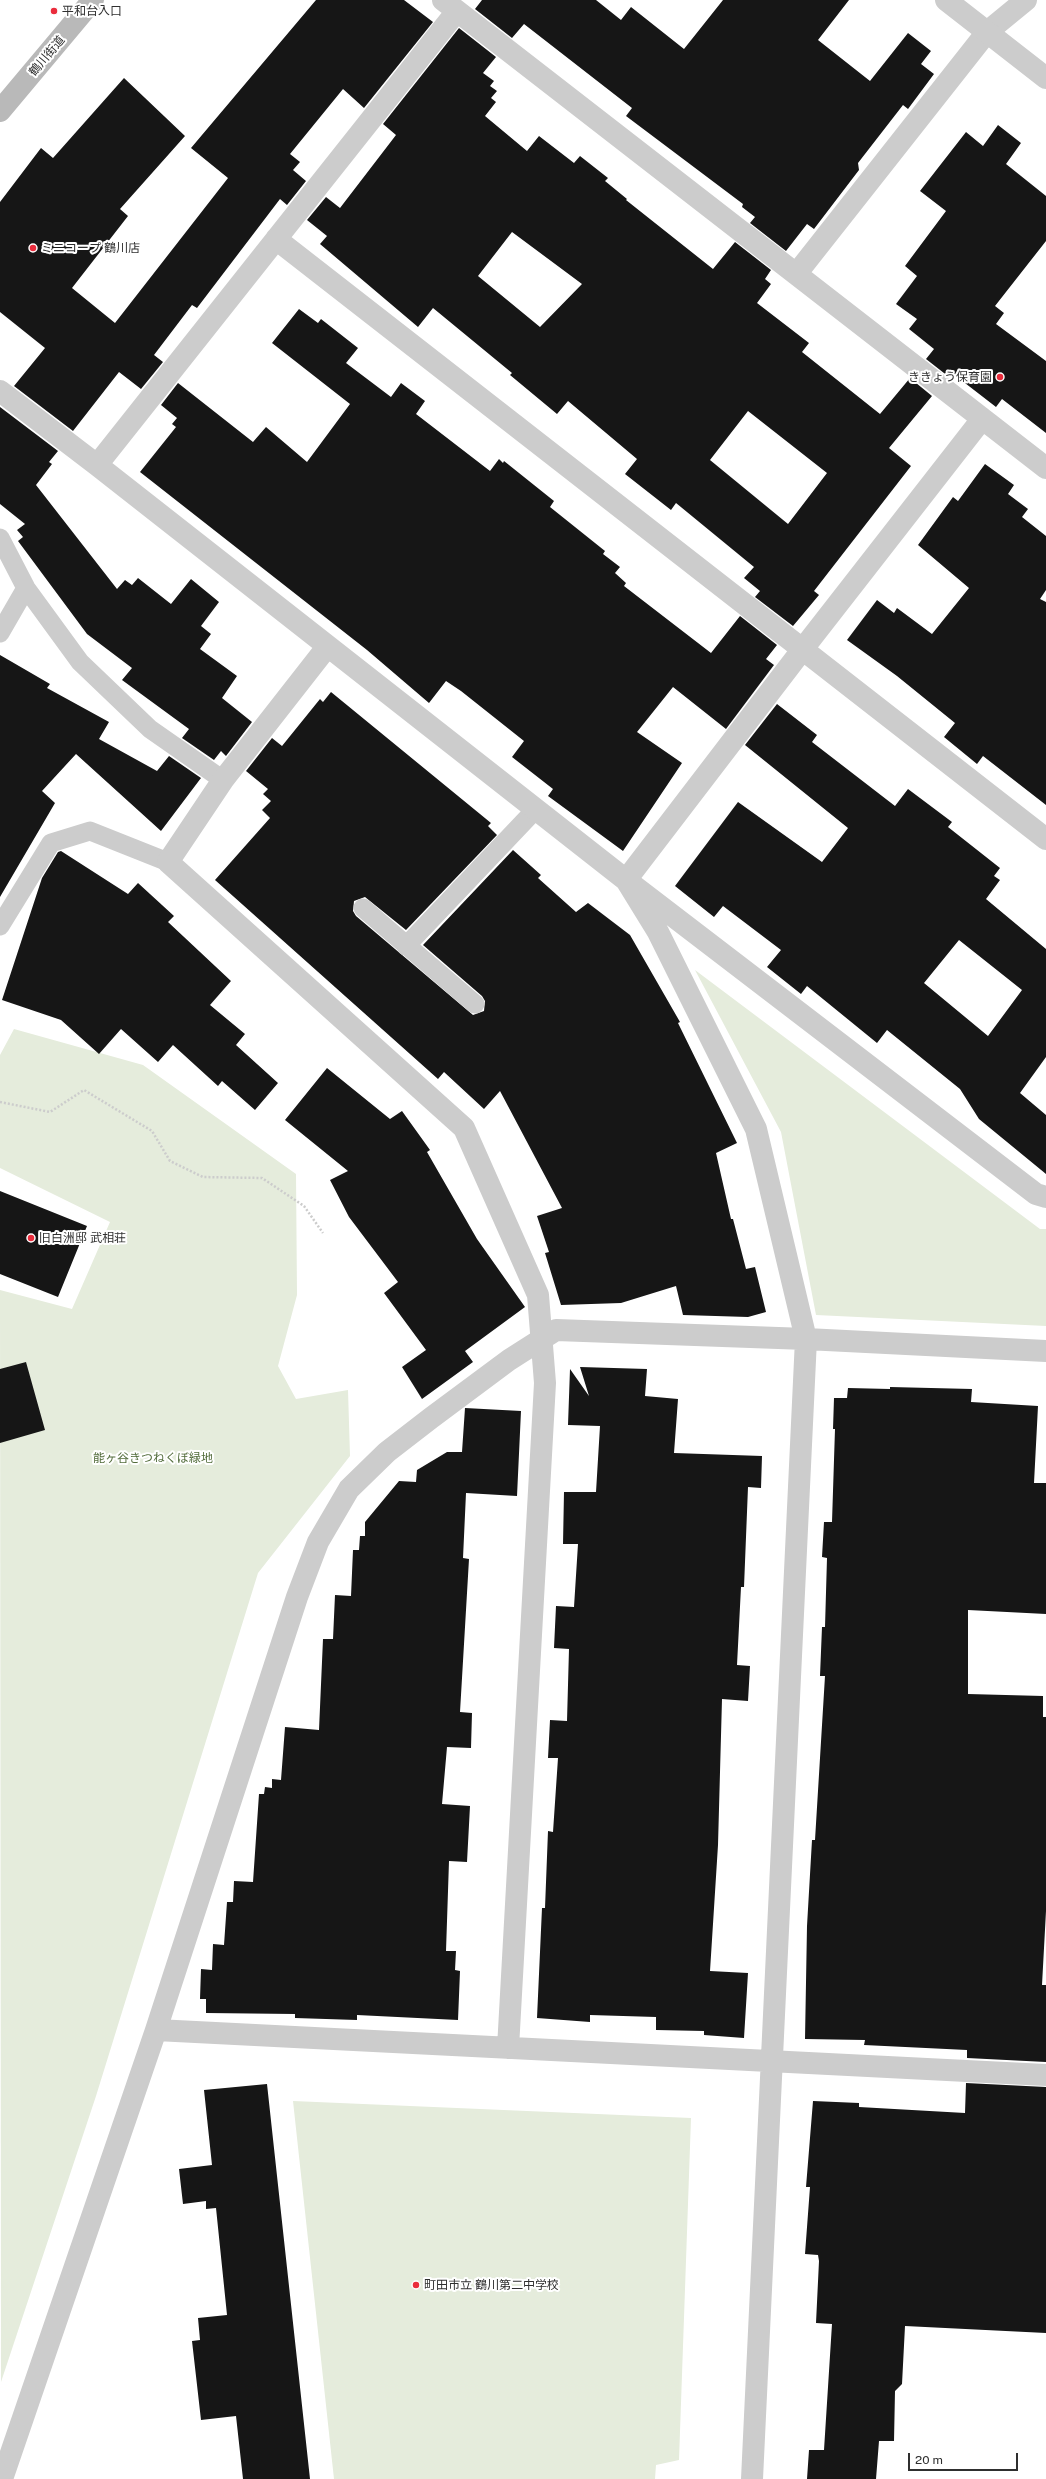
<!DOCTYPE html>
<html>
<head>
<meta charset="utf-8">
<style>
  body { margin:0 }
  #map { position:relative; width:1046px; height:2479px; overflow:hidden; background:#fff; font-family:"Public Sans",sans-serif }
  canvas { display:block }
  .scale { position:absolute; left:908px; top:2453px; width:110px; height:18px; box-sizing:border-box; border:2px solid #2f2f2f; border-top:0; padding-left:5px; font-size:12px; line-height:14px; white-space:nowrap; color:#2f2f2f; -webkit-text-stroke:3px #fff; paint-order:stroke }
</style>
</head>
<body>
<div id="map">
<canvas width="1046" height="2479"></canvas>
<div class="scale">20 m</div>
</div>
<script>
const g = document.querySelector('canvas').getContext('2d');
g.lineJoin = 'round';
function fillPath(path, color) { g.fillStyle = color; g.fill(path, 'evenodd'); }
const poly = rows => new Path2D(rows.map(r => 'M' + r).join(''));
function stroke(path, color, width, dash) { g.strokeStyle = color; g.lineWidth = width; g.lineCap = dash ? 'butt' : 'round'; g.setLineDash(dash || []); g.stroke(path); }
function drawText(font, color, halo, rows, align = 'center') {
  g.font = font + ' "Public Sans","Noto Sans JP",sans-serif'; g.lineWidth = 4; g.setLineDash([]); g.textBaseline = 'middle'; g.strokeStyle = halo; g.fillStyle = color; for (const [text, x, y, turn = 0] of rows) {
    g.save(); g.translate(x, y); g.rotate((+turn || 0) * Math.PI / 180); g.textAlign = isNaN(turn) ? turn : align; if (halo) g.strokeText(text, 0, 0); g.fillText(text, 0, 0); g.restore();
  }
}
const green = poly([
  [695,970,1040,1229,1046,1229,1046,1326,816,1315,781,1132],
  [14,1029,143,1065,296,1174,297,1295,278,1366,296,1399,348,1390,350,1456,258,1573,96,2096,1,2382,0,1290,72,1309,110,1222,0,1168,0,1055],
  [293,2101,691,2118,679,2460,656,2465,655,2479,334,2479]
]);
const building = poly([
  [316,0,404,0,433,22,364,108,343,89,290,154,300,162,293,170,306,181,287,205,280,199,197,308,192,305,154,355,163,362,141,389,119,372,73,431,14,386,45,348,0,312,0,202,41,148,53,158,124,78,185,136,120,209,128,216,72,288,115,323,228,178,191,148],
  [482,0,596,0,621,20,631,7,684,49,723,0,849,0,818,40,870,81,908,33,931,51,921,64,934,74,908,109,903,105,858,163,859,170,814,229,807,224,786,251,750,223,755,217,742,207,743,204,626,116,632,108,524,24,512,38,475,9],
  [459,28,496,57,483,73,494,81,490,86,497,91,491,98,496,102,485,116,527,151,539,136,574,163,580,156,608,178,605,181,627,199,626,200,713,269,735,242,771,270,765,279,771,284,757,303,809,343,802,352,880,414,910,378,932,396,889,448,911,466,814,591,819,595,793,626,755,597,760,591,744,578,754,567,676,503,671,510,625,474,637,459,568,401,557,414,510,375,512,373,433,308,418,327,320,244,327,236,307,220,326,197,340,208,396,135,383,124],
  [512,232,582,284,540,327,478,276],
  [748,411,827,473,788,524,710,460],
  [998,125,1021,143,1006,164,1046,196,1046,241,995,306,1004,313,996,324,1046,361,1046,433,1002,399,996,407,952,373,949,377,926,359,934,349,909,329,917,319,896,304,917,276,905,266,946,211,920,191,966,132,983,146],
  [299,309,318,323,321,319,358,348,346,363,391,397,401,383,425,401,416,414,490,471,499,459,503,463,504,461,554,501,550,507,605,551,603,554,620,567,615,573,626,583,624,586,711,653,740,616,777,645,766,659,774,665,726,729,673,687,637,732,682,763,623,851,548,796,553,789,512,757,524,741,461,691,446,681,429,703,367,650,140,472,176,427,172,424,177,418,161,405,178,383,253,442,266,427,307,462,350,404,272,343],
  [0,407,58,451,49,462,52,464,36,485,117,589,125,580,132,585,138,578,171,604,191,579,219,602,201,626,211,634,200,649,237,676,222,698,252,722,226,756,221,751,214,760,182,738,189,729,122,680,132,668,87,634,18,541,23,537,17,530,25,524,0,504],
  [985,464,1014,485,1008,494,1028,509,1022,517,1046,536,1046,590,1040,599,1046,602,1046,805,983,756,977,764,944,737,955,723,897,676,847,640,877,600,894,613,897,608,932,634,969,588,918,545,953,497,958,501],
  [0,655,50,684,47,688,109,722,99,739,157,771,169,756,201,778,161,831,76,754,42,791,55,803,0,897],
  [331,692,491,823,488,826,497,835,406,930,365,897,354,901,353,911,356,916,473,1015,484,1011,485,1001,482,996,423,945,513,850,541,875,538,878,576,912,588,903,630,935,680,1022,678,1023,737,1143,716,1153,731,1219,733,1219,746,1269,755,1267,766,1312,748,1317,683,1315,676,1286,621,1303,561,1305,545,1253,549,1252,537,1216,562,1208,500,1091,484,1109,444,1072,438,1079,215,880,270,818,262,810,271,801,263,794,268,789,246,771,272,738,282,746,320,699,323,702],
  [777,704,817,735,812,742,895,806,908,789,952,822,948,827,1000,868,994,876,1000,880,986,899,1046,949,1046,1057,1020,1093,1046,1115,1046,1174,979,1119,960,1089,887,1030,877,1043,807,986,801,994,767,967,781,950,723,906,714,917,675,886,738,802,822,862,848,828,745,745],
  [959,940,1022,990,988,1036,924,983],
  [61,851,128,894,138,883,174,916,168,922,231,981,210,1005,245,1034,236,1045,278,1083,255,1110,222,1081,218,1086,173,1045,158,1062,121,1029,99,1054,61,1020,2,1000,42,878,58,852],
  [327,1068,390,1119,402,1111,430,1150,427,1152,477,1239,525,1307,465,1351,473,1362,422,1399,402,1367,426,1350,384,1293,398,1282,349,1217,330,1180,348,1171,285,1120],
  [0,1191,87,1226,58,1297,0,1274],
  [26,1362,45,1430,0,1443,0,1369],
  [580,1367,647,1369,645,1396,678,1399,674,1453,762,1456,761,1488,748,1487,744,1587,741,1587,737,1665,750,1666,748,1701,722,1699,718,1845,710,1971,748,1973,744,2038,704,2035,704,2031,656,2030,656,2017,590,2015,590,2022,537,2018,542,1908,545,1908,548,1831,553,1832,558,1758,548,1758,550,1720,567,1721,569,1649,554,1648,556,1606,574,1607,578,1544,563,1544,564,1492,596,1492,600,1426,568,1425,570,1369,589,1396],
  [890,1387,972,1389,971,1402,1038,1406,1034,1483,1046,1483,1046,1614,968,1610,968,1694,1043,1696,1043,1717,1046,1717,1046,1911,1042,1985,1046,1985,1046,2062,967,2058,967,2050,864,2045,865,2040,805,2039,807,1926,812,1840,815,1840,825,1676,820,1676,822,1627,825,1627,827,1558,822,1557,824,1522,832,1522,835,1429,833,1429,834,1398,847,1398,848,1388,890,1389],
  [465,1408,521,1411,517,1496,466,1493,463,1558,469,1559,460,1712,472,1713,471,1748,447,1747,442,1804,470,1806,467,1862,449,1861,446,1951,456,1951,455,1970,460,1971,458,2020,357,2015,357,2020,295,2018,295,2014,206,2013,206,1999,200,1999,201,1969,212,1970,213,1944,224,1945,227,1902,233,1902,234,1881,253,1882,259,1794,264,1794,265,1787,272,1788,272,1779,281,1780,285,1727,319,1730,323,1639,333,1639,335,1595,351,1596,353,1550,359,1550,360,1536,365,1536,365,1522,399,1481,416,1482,417,1470,447,1452,462,1452],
  [966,2083,1046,2087,1046,2333,905,2326,902,2384,895,2391,894,2441,879,2441,876,2479,807,2479,809,2450,824,2450,832,2324,816,2323,819,2261,818,2255,805,2254,810,2187,806,2187,813,2101,859,2103,859,2107,965,2113],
  [267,2084,310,2479,243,2479,236,2416,201,2420,192,2341,200,2340,198,2318,227,2315,216,2208,206,2209,206,2201,183,2204,179,2169,212,2165,204,2090]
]);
const path = poly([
  [0,1102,50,1112,84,1090,152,1131,170,1161,203,1177,262,1178,304,1206,323,1233]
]);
const service = poly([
  [0,538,26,588,80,662,150,729,223,780],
  [0,633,26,588],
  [363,908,475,1004],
  [0,926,51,843,90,831,168,862],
  [406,946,535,810]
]);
const minor = poly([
  [443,0,1046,468],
  [276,239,1046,839],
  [797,273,987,32,1026,0],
  [0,391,97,465,626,880,1036,1194,1046,1197],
  [97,465,457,11],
  [327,647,223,780,168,862,464,1128,538,1295,545,1383,508,2048],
  [156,2030,1046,2075],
  [2,2479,156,2030,297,1597,318,1542,349,1489,387,1452,431,1418,509,1360,556,1330,806,1339,1046,1351],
  [752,2479,806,1339,756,1129,658,932,626,880,802,650,982,419]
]);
const tertiary = poly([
  [946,0,1046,78]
]);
const secondary = poly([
  [0,111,93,0]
]);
const markers = [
  [54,11,4,"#ea2c3c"],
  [33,248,4,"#ea2c3c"],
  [1000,377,4,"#ea2c3c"],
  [31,1238,4,"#ea2c3c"],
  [416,2285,4,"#ea2c3c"]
];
const poiNames = [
  ["平和台入口",62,11],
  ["ミニコープ 鶴川店",41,248],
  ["ききょう保育園",992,377,"right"],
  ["旧白洲邸 武相荘",39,1238],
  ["町田市立 鶴川第二中学校",424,2285]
];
const streetNames = [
  ["鶴川街道",47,56,-50]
];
const parkNames = [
  ["能ヶ谷きつねくぼ緑地",153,1458]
];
fillPath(green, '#e5ecdc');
fillPath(building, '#161616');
stroke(path, '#ccc', 2.5, [2, 2]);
stroke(service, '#ccc', 19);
stroke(minor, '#ccc', 22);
stroke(tertiary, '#ccc', 22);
stroke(secondary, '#b9b9b9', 22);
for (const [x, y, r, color] of markers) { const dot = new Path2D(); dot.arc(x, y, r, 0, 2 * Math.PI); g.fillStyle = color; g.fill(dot); stroke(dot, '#fff', 1.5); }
drawText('12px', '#2f2f2f', '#fff', poiNames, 'left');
drawText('12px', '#2f2f2f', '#fff', streetNames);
drawText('12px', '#526c3b', '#fff', parkNames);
</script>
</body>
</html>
